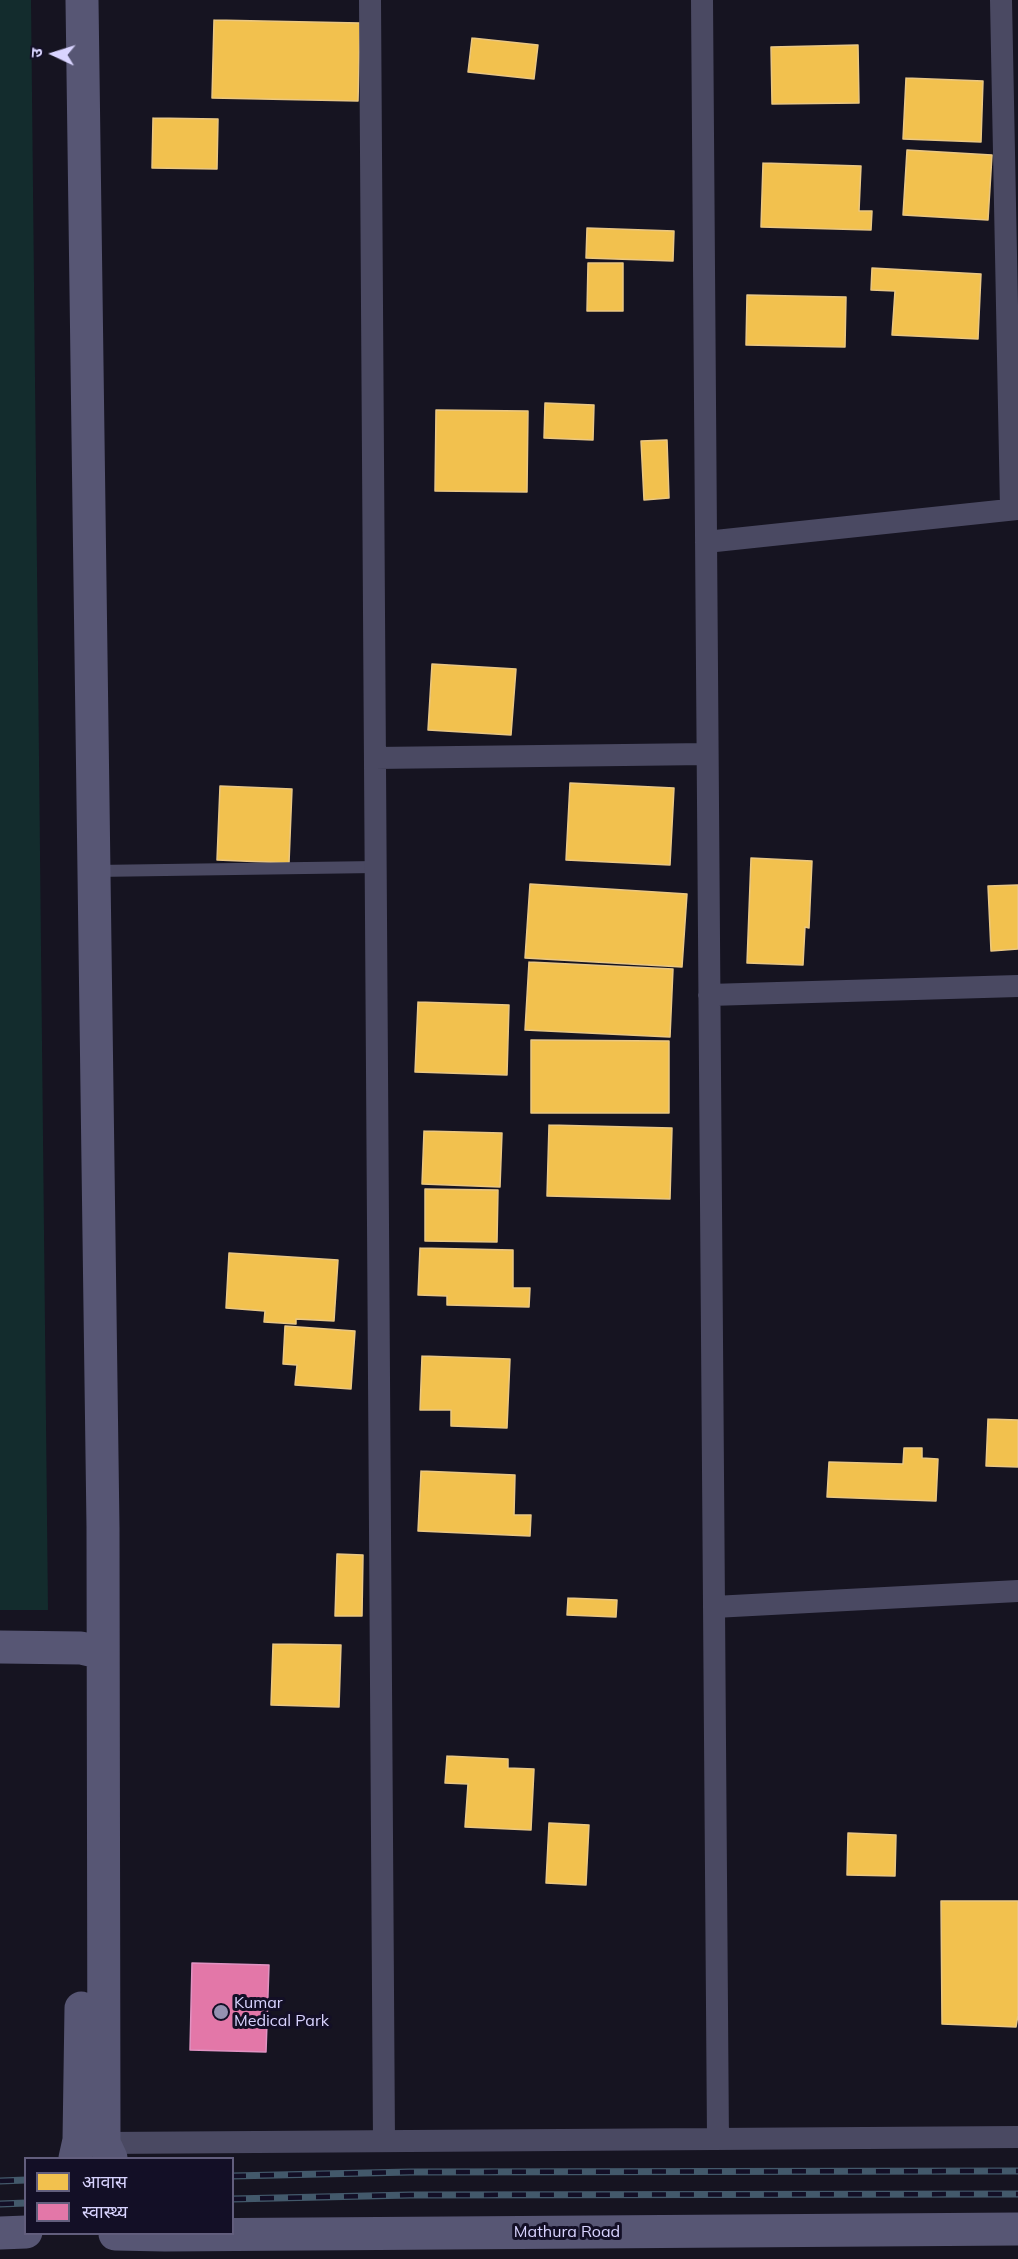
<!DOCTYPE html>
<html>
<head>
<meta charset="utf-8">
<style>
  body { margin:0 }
  #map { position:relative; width:1018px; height:2259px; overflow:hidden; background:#161421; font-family:Mulish,"Noto Sans Devanagari",sans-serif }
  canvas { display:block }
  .legend { position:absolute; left:24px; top:2157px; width:210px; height:78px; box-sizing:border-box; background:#130f26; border:2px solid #625e7d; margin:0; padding:8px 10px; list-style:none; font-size:18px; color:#d9d4ff }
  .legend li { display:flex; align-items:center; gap:12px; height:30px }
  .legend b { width:30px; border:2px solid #625e7d }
  .north { position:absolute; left:24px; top:24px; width:60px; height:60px; -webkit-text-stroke:4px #130f26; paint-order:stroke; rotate:274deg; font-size:16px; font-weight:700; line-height:24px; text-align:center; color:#d9d4ff }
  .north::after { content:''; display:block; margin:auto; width:21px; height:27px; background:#d9d4ff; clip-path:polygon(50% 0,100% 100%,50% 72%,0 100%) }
</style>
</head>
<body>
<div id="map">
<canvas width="1018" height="2259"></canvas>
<ul class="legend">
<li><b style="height:16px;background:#f2c14e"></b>आवास</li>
<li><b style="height:16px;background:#e377a8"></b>स्वास्थ्य</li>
</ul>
<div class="north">उ</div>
</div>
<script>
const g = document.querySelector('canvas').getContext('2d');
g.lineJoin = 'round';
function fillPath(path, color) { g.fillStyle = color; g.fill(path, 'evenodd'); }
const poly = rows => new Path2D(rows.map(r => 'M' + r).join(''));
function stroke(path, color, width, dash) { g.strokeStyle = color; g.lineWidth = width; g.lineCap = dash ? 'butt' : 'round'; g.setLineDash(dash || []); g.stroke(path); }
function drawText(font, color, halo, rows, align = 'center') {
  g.font = font + ' Mulish,sans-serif'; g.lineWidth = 6; g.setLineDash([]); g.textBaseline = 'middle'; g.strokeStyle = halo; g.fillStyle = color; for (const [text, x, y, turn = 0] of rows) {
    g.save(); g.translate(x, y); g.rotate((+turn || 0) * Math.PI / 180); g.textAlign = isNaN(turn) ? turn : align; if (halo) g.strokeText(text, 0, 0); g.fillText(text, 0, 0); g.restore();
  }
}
const green = poly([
  [0,0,31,0,48,1610,0,1610]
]);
const homes = poly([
  [214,20,360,23,358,101,212,98,214,20],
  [472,38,538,45,534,79,468,72,472,38],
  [858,45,859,103,772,104,771,47,858,45],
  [906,78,983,81,981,142,903,139,906,78],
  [153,118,218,119,217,169,152,168,153,118],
  [907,150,992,155,988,220,903,215,907,150],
  [763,163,861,166,859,211,872,211,871,230,761,227,763,163],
  [587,228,674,231,673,261,586,258,587,228],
  [588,263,623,263,623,311,587,311,588,263],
  [872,268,981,274,978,339,892,335,895,291,871,290,872,268],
  [747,295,846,297,845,347,746,345,747,295],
  [545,403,594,405,593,440,544,438,545,403],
  [436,410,528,411,527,492,435,491,436,410],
  [667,440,669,498,644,500,641,441,667,440],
  [432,664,516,669,511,735,428,730,432,664],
  [570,783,674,788,670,865,566,860,570,783],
  [220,786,292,789,289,863,217,860,220,786],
  [751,858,812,861,809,928,805,927,803,965,747,963,751,858],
  [530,884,687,894,682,967,525,958,530,884],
  [1018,885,1018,949,991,951,988,886,1018,885],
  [529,962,673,969,670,1037,525,1030,529,962],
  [418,1002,509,1005,507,1075,415,1072,418,1002],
  [531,1040,669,1041,669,1113,531,1113,531,1040],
  [549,1125,672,1128,670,1199,547,1196,549,1125],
  [424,1131,502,1133,500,1187,422,1184,424,1131],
  [425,1189,498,1190,497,1242,425,1241,425,1189],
  [420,1248,513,1250,513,1288,530,1288,529,1307,447,1305,447,1296,418,1295,420,1248],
  [229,1253,338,1260,334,1321,296,1319,296,1324,264,1322,265,1311,226,1308,229,1253],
  [285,1326,355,1331,351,1389,295,1385,297,1365,283,1364,285,1326],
  [422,1356,510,1359,507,1428,451,1426,451,1410,420,1410,422,1356],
  [988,1419,1018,1420,1018,1467,986,1466,988,1419],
  [904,1448,922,1448,922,1458,938,1459,936,1501,827,1497,829,1462,903,1464,904,1448],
  [421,1471,515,1475,514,1515,531,1515,530,1536,418,1531,421,1471],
  [337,1554,363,1555,362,1616,335,1616,337,1554],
  [568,1598,617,1600,616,1617,567,1615,568,1598],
  [273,1644,341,1645,339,1707,271,1705,273,1644],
  [447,1756,508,1759,508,1768,534,1769,531,1830,465,1827,468,1784,445,1783,447,1756],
  [549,1823,589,1825,586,1885,546,1883,549,1823],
  [848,1833,896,1835,895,1876,847,1875,848,1833],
  [941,1901,1018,1901,1018,2015,1016,2027,942,2024,941,1901]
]);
const health = poly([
  [192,1963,269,1965,266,2052,190,2050,192,1963]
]);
const lane = poly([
  [95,871,376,867]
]);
const street = poly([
  [370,0,384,2141],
  [702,0,718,2139],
  [1001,0,1011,509],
  [706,542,1018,509],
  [375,758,707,754],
  [709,995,1018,986],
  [714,1607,1018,1591],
  [104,2143,1018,2137]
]);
const secondary = poly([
  [82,0,103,1527,104,2143,111,2158],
  [0,1647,81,1648,102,1653],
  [75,2158,79,2140,81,2008],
  [0,2233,26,2232],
  [115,2234,165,2235,1018,2229]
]);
const rail = poly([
  [232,2176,410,2172,1018,2171],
  [0,2181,26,2180],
  [232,2199,410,2195,1018,2194],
  [0,2204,26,2203]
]);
const markers = [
  [221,2012,8,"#9591b1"]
];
const poiNames = [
  ["Kumar",234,2003],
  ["Medical Park",234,2021]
];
const streetNames = [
  ["Mathura Road",567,2232]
];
fillPath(green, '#132c2d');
fillPath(homes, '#f2c14e');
stroke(homes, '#eac783', 1.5);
fillPath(health, '#e377a8');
stroke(health, '#e093c2', 1.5);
stroke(lane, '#4a4962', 12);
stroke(street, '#4a4962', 22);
stroke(secondary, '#575674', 33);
stroke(rail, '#43596b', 7);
stroke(rail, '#130f26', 4.5, [14]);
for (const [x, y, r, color] of markers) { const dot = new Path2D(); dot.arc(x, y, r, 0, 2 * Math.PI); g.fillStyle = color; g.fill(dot); stroke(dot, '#130f26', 2); }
drawText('16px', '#d9d4ff', '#130f26', poiNames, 'left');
drawText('16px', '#d9d4ff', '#130f26', streetNames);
</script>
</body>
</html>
